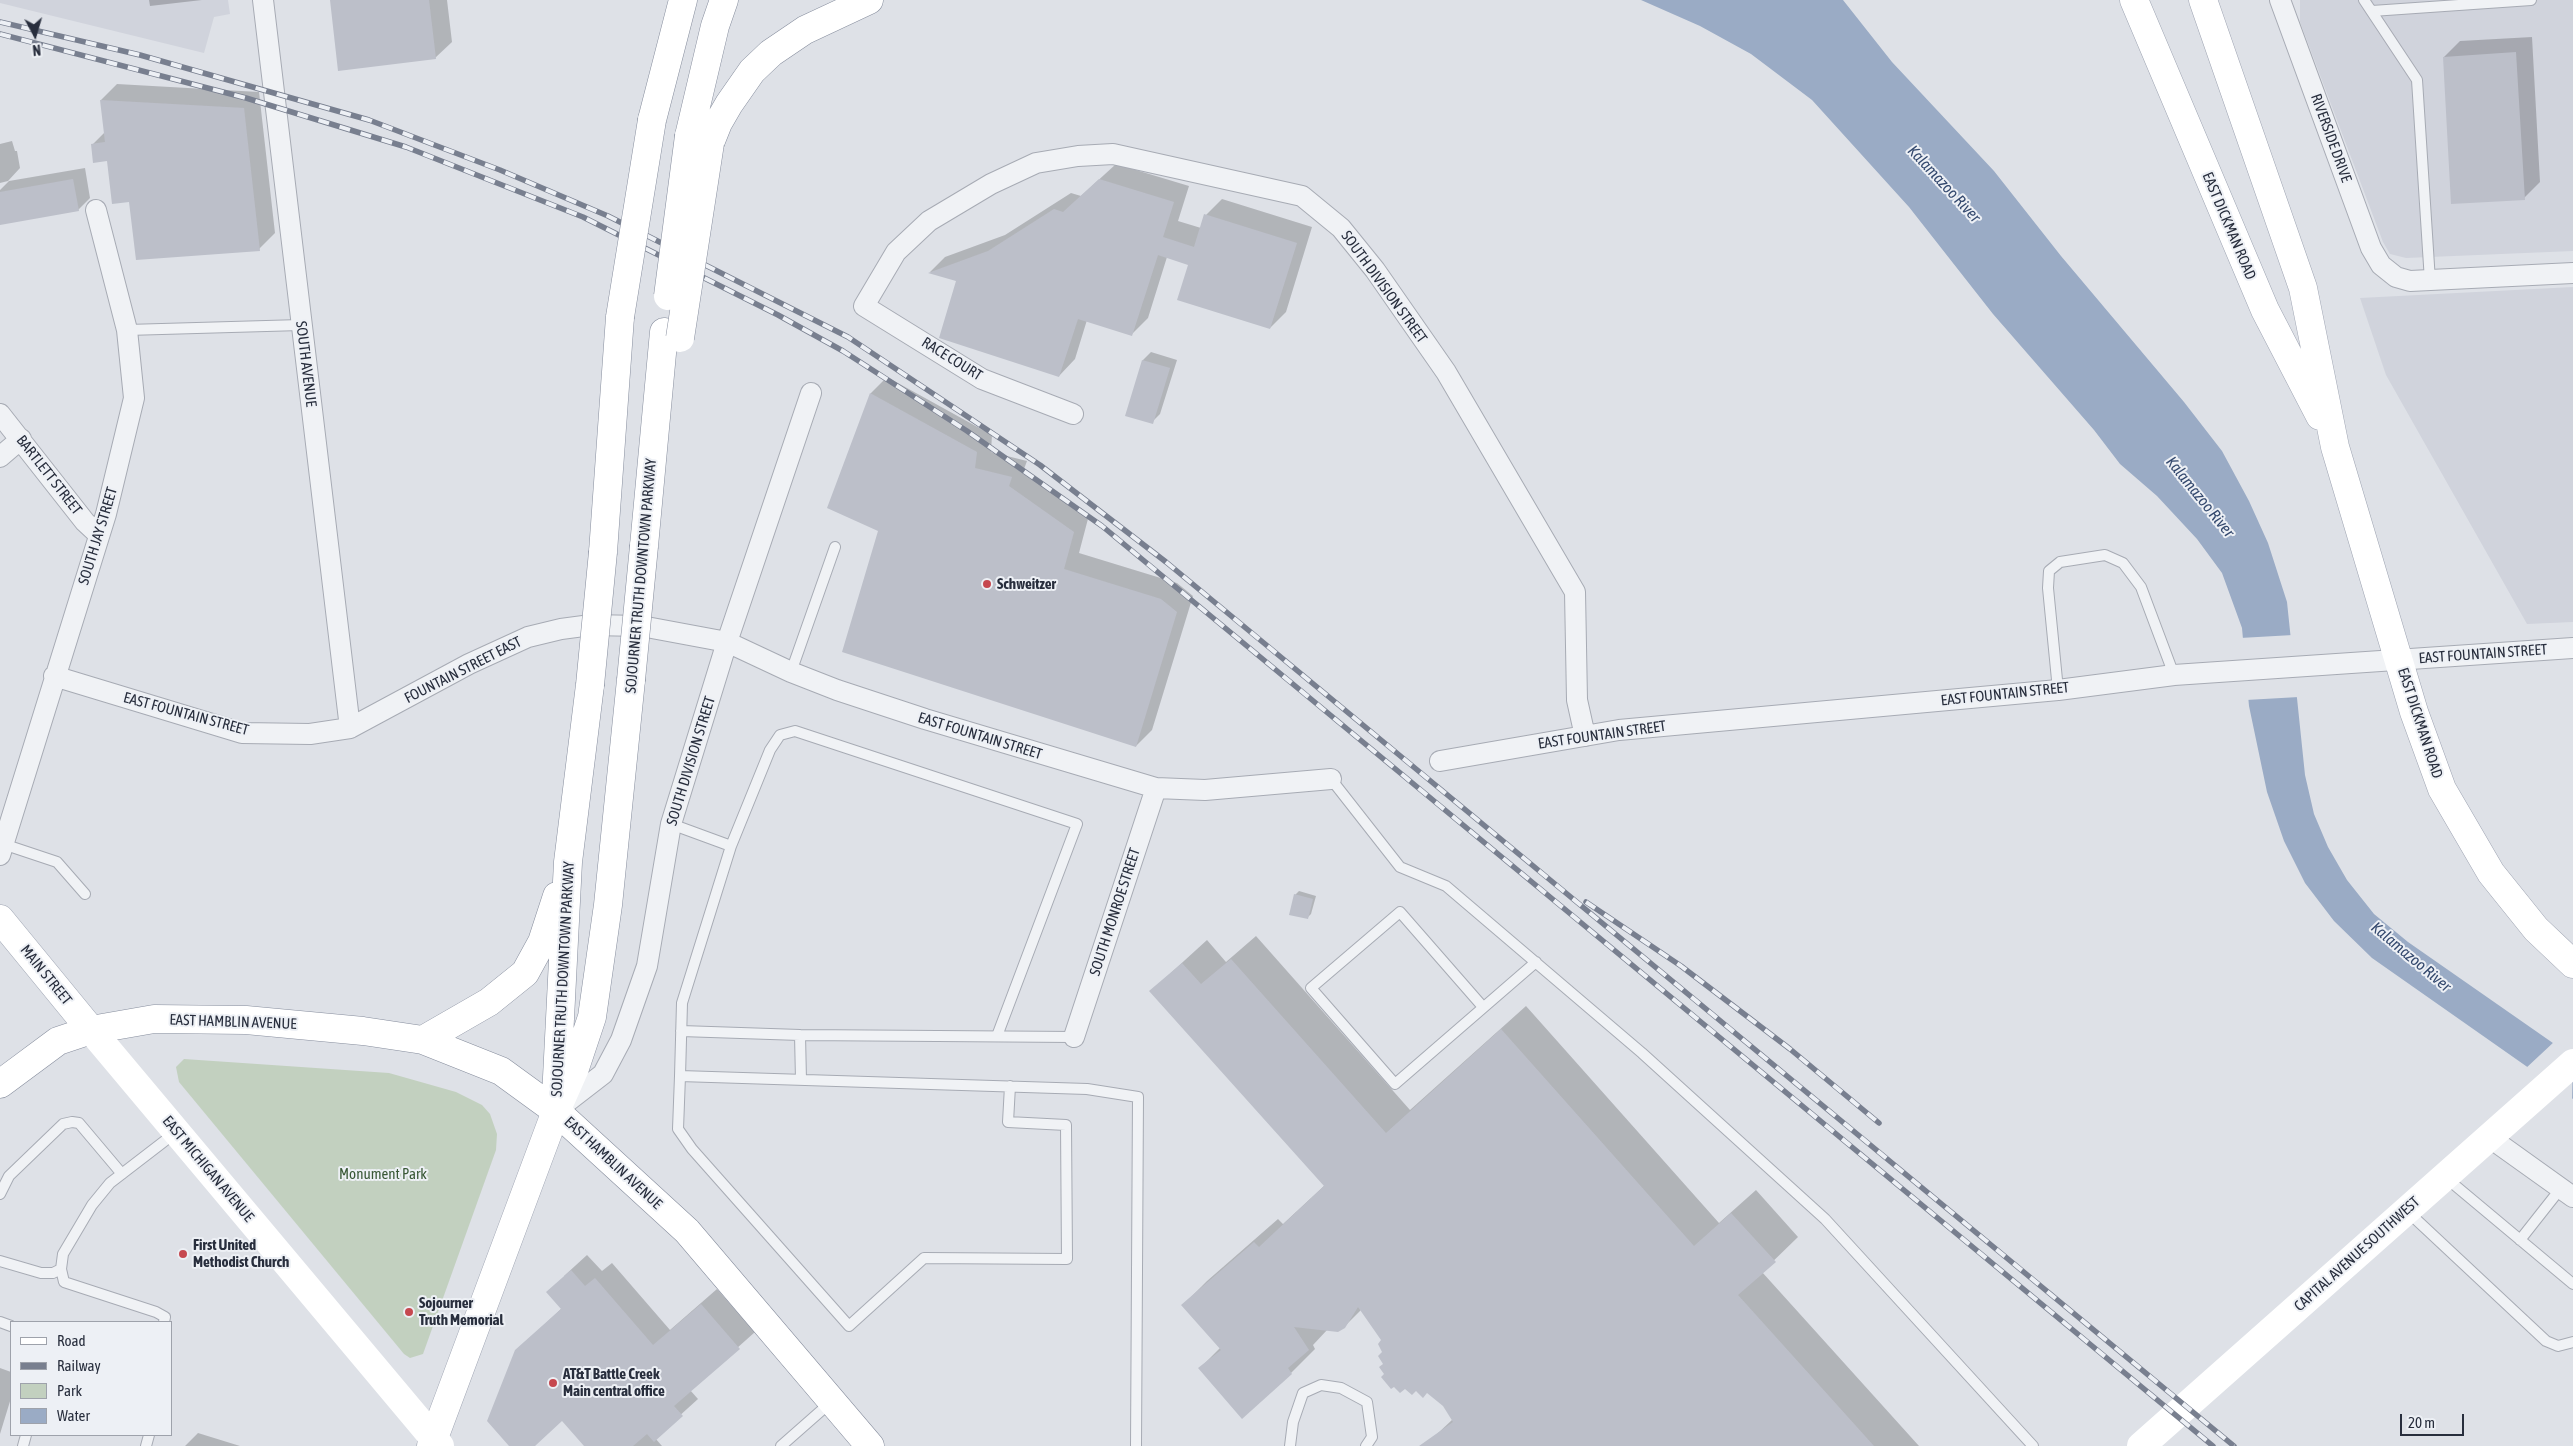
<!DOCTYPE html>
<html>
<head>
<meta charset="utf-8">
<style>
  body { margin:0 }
  #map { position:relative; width:2573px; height:1446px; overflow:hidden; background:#dee1e7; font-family:"Asap Condensed",sans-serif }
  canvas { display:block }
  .legend { position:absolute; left:10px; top:1321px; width:162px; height:115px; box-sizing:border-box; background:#edf0f5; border:1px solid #9ea2ab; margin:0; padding:6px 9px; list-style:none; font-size:15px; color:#282e3d }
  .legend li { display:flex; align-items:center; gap:10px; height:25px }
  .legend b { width:25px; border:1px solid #9ea2ab }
  .north { position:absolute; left:10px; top:10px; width:50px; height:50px; -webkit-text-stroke:4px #edf0f5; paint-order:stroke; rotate:174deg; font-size:14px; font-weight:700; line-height:20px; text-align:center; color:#282e3d }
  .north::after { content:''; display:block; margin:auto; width:18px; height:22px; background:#282e3d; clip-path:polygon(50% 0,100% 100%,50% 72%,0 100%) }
  .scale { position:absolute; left:2400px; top:1414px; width:64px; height:22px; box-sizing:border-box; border:2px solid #282e3d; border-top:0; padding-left:6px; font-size:15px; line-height:18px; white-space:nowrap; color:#282e3d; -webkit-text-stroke:4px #edf0f5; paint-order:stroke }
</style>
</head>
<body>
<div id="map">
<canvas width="2573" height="1446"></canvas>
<ul class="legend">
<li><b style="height:6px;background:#fff"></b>Road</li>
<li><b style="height:6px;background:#787f8f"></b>Railway</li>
<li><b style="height:14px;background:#c2d0bf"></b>Park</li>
<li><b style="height:14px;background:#9aabc5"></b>Water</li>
</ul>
<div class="north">N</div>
<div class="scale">20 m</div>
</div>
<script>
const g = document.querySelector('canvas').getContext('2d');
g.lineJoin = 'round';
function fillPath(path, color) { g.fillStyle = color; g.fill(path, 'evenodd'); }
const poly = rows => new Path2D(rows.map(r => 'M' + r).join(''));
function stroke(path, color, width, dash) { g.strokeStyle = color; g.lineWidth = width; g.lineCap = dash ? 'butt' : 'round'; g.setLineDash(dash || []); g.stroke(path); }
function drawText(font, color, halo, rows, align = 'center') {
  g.font = font + ' "Asap Condensed",sans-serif'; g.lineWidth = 4; g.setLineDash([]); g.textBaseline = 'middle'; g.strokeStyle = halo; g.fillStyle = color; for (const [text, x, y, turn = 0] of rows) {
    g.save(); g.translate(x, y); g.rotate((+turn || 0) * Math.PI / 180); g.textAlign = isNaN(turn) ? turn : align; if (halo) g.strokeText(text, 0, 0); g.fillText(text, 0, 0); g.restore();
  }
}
const built = poly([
  [0,0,228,0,230,14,214,17,204,53,0,3],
  [2300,0,2573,0,2573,251,2406,258,2390,254,2383,242,2300,22],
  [2573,287,2573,622,2527,624,2386,375,2360,298]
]);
const green = poly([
  [184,1059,389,1073,456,1092,482,1105,490,1114,497,1134,496,1150,423,1354,410,1358,404,1354,179,1082,176,1067]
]);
const water = poly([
  [1641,0,1843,0,1892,62,1994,171,2061,256,2184,402,2222,451,2249,501,2268,543,2287,602,2305,775,2314,814,2328,847,2347,880,2374,914,2408,942,2573,1057,2573,1099,2372,958,2334,921,2305,883,2284,841,2267,792,2249,706,2242,628,2222,573,2197,539,2157,496,2120,464,2094,430,1993,314,1909,207,1812,100,1751,54,1700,26]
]);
const pier = poly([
  [2293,635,2299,697,2246,700,2240,638],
  [2555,1041,2573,1054,2572,1102,2525,1069]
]);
const shadow = poly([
  [149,0,202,0,150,6],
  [331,0,447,0,452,42,435,58],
  [2532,37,2540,182,2524,198,2444,57,2460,41],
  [117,84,259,92,275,233,259,249,130,200,108,160,92,145,105,132,101,100],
  [12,141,15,151,17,151,20,168,8,181,0,183,0,144],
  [1116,164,1189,186,1178,221,1201,228,1206,215,1222,199,1312,227,1286,312,1270,328,1190,264,1167,257,1148,318,1132,334,1087,320,1075,359,1059,376,958,281,930,272,945,257,1005,235,1071,193,1081,196],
  [85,168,90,198,78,210,0,210,0,190,9,181],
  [1151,352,1177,360,1160,414,1152,422,1127,415,1143,360],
  [887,377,992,435,991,452,1027,461,1024,469,1089,515,1079,553,1177,583,1193,596,1152,730,1136,746,880,530,829,507,871,393],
  [1299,891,1316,896,1311,914,1307,918,1295,895],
  [1256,936,1410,1110,1526,1006,1719,1223,1756,1190,1798,1237,1762,1272,1919,1446,1432,1446,1436,1435,1453,1419,1444,1405,1427,1392,1416,1390,1385,1374,1383,1340,1362,1309,1344,1327,1328,1329,1313,1345,1315,1349,1291,1373,1200,1368,1220,1348,1183,1305,1207,1281,1278,1219,1283,1224,1325,1185,1151,991,1207,940,1226,962],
  [587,1255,602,1271,612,1263,670,1330,717,1289,755,1332,690,1390,698,1399,655,1438,662,1446,585,1446,562,1420,534,1446,511,1446,516,1351,562,1308,564,1276],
  [0,1368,11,1372,11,1398,0,1434],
  [198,1433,240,1446,185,1446]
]);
const building = poly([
  [330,0,429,0,436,59,338,71],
  [2516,52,2525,200,2451,204,2443,57],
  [100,100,244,108,260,251,136,260,129,202,112,204,107,161,93,163,91,144,105,142],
  [73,179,79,211,0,225,0,192],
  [1099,179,1174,202,1163,237,1194,247,1204,214,1297,243,1270,329,1177,300,1188,265,1158,255,1132,336,1078,319,1059,377,939,338,956,281,928,273,988,251,1054,209,1063,212],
  [1142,360,1170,368,1153,424,1125,416],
  [870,393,977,452,975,468,1012,477,1009,486,1074,532,1064,569,1161,599,1177,612,1136,747,842,652,878,531,827,508],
  [1294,894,1313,899,1308,919,1289,915],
  [1231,959,1386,1133,1501,1029,1694,1246,1731,1213,1776,1262,1738,1295,1874,1446,1419,1446,1453,1422,1443,1406,1427,1393,1423,1398,1416,1391,1412,1395,1405,1389,1400,1393,1394,1387,1391,1389,1381,1377,1384,1374,1379,1367,1383,1364,1378,1356,1382,1352,1378,1344,1381,1340,1358,1307,1345,1328,1338,1332,1294,1327,1309,1350,1288,1368,1292,1374,1242,1419,1198,1368,1221,1350,1181,1305,1254,1242,1259,1247,1324,1186,1149,991,1182,963,1201,984],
  [571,1270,585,1286,595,1278,653,1345,701,1304,740,1349,674,1406,683,1416,654,1442,647,1434,633,1446,584,1446,562,1421,535,1446,509,1446,487,1421,515,1350,561,1309,546,1292]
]);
const lane = poly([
  [2364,0,2417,80,2430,281],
  [2372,11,2531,0],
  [127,330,301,325],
  [791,672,835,547],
  [2058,690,2048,588,2049,571,2060,562,2105,555,2123,563,2141,587,2174,675],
  [1331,779,1400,867,1446,886,1642,1053,1825,1219,2033,1446],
  [671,824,731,846,682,1003,680,1076,1087,1089,1138,1097,1136,1446],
  [3,844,57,862,85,894],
  [731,846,770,750,780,735,795,731,1077,824,997,1036],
  [1483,1007,1400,912,1311,988,1395,1084,1536,962],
  [681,1031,800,1035],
  [680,1076,678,1129,692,1149,849,1326,924,1258,1067,1259,1066,1125,1008,1122,1010,1086],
  [801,1080,800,1035,1074,1037],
  [2445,1177,2573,1284],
  [0,1194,9,1176,63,1124,72,1122,79,1123,122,1174],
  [2407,1211,2546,1341,2558,1346,2573,1342],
  [2520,1240,2561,1188],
  [0,1261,41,1273,53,1273,61,1269],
  [0,1322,11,1326],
  [164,1322,165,1317,156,1312,64,1282,61,1269,63,1254,92,1205,110,1183,175,1133],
  [23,1446,26,1435],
  [146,1446,149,1435],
  [781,1446,831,1402],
  [1290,1446,1293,1422,1303,1393,1321,1385,1341,1388,1367,1402,1372,1437,1366,1446]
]);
const street = poly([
  [263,0,350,728],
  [2280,0,2371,248,2381,265,2396,277,2410,281,2573,273],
  [0,414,85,522,99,535],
  [1073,414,982,379,864,306,896,252,929,221,991,184,1036,163,1078,156,1113,154,1302,196,1341,228,1375,270,1446,372,1575,592,1577,700,1585,736],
  [0,457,21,439],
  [54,676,242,733,310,734,350,728,469,664,528,637,561,629,591,625,641,626,727,642,791,672,837,690,925,719,1156,788,1205,790,1331,779],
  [1440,761,1619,730,2058,690,2174,675,2573,648],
  [0,855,106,514,134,398,127,330,96,210],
  [1074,1037,1156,788],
  [559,1108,603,1074,621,1040,647,966,671,824,727,642,811,393],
  [2489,1137,2573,1197]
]);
const secondary = poly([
  [91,1030,440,1446],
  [2141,1446,2573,1063]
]);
const primary = poly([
  [2134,0,2265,310,2320,416],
  [2203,0,2303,288,2335,447,2414,712,2442,789,2491,873,2536,929,2573,964],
  [0,919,91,1030],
  [431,1446,556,1111]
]);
const highway = poly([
  [652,120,683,0],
  [689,136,715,26,724,0],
  [710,143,718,123,729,104,752,71,771,53,805,30,869,0],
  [644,546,664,332],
  [603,552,620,317],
  [423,1040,489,1002,525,973,542,942,557,896],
  [0,1084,58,1041,91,1030,154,1019,246,1020,363,1031,423,1040,501,1071,556,1111,687,1231,870,1446],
  [556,1097,568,862,590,685],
  [556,1111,575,1068,592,1017,608,905,631,680]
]);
const rail = poly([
  [0,22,140,55,369,120,500,170,608,216,848,337,1040,465,1166,562,2234,1446],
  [0,34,246,98,406,147,583,217,778,315,843,351,967,431,1102,526,2213,1446],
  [1586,902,1681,966,1790,1049,1879,1123]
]);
const highwayBridge = poly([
  [668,296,689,136],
  [620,317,652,120],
  [680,338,710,143],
  [631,680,644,546],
  [590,685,603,552]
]);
const markers = [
  [987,584,5,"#c6484f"],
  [183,1254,5,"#c6484f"],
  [409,1312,5,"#c6484f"],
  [553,1383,5,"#c6484f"]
];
const streetNames = [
  ["RIVERSIDE DRIVE",2331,138,70],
  ["EAST DICKMAN ROAD",2229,226,67],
  ["SOUTH DIVISION STREET",1384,287,54],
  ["RACE COURT",952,359,32],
  ["SOUTH AVENUE",306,364,83],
  ["BARTLETT STREET",49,475,52],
  ["SOUTH JAY STREET",98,536,-73],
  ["SOJOURNER TRUTH DOWNTOWN PARKWAY",641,576,-85],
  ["EAST FOUNTAIN STREET",2483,654,-4],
  ["FOUNTAIN STREET EAST",463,670,-27],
  ["EAST FOUNTAIN STREET",2005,694,-6],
  ["EAST FOUNTAIN STREET",186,714,15],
  ["EAST DICKMAN ROAD",2420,723,72],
  ["EAST FOUNTAIN STREET",1602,735,-8],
  ["EAST FOUNTAIN STREET",980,736,17],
  ["SOUTH DIVISION STREET",691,761,-73],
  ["SOUTH MONROE STREET",1115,912,-72],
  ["MAIN STREET",46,975,51],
  ["SOJOURNER TRUTH DOWNTOWN PARKWAY",563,979,-87],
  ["EAST HAMBLIN AVENUE",233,1022,2],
  ["EAST HAMBLIN AVENUE",613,1163,43],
  ["EAST MICHIGAN AVENUE",208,1169,50],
  ["CAPITAL AVENUE SOUTHWEST",2357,1254,-42]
];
const poiNames = [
  ["Schweitzer",997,584],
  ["First United",193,1245],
  ["Methodist Church",193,1262],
  ["Sojourner",419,1303],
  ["Truth Memorial",419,1320],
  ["AT&T Battle Creek",563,1374],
  ["Main central office",563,1391]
];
const parkNames = [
  ["Monument Park",383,1174]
];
const waterNames = [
  ["Kalamazoo River",1944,184,47],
  ["Kalamazoo River",2200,497,51],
  ["Kalamazoo River",2411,957,40]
];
fillPath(built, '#d0d3dc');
fillPath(green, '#c2d0bf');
fillPath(water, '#9aabc5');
fillPath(pier, '#dee1e7');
fillPath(shadow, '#0003');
fillPath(building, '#bcbfc9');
stroke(lane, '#a7abb4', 12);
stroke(street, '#a7abb4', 22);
stroke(primary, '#9ea4b2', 29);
stroke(highway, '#868d9d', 29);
stroke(lane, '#f0f2f5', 10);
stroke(street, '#f0f2f5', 20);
stroke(secondary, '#fff', 28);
stroke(primary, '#fff', 28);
stroke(highway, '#fff', 28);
stroke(rail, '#787f8f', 5.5);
stroke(rail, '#edf0f5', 4, [11]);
stroke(highwayBridge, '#868d9d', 29, []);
stroke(highwayBridge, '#fff', 28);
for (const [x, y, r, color] of markers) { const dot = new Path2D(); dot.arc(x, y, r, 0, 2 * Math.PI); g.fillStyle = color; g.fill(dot); stroke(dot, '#edf0f5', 2); }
drawText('15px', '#282e3d', '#edf0f5', streetNames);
drawText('bold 15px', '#282e3d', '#edf0f5', poiNames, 'left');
drawText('15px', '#395836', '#edf0f5', parkNames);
drawText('italic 16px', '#34496e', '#edf0f5', waterNames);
</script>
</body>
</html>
